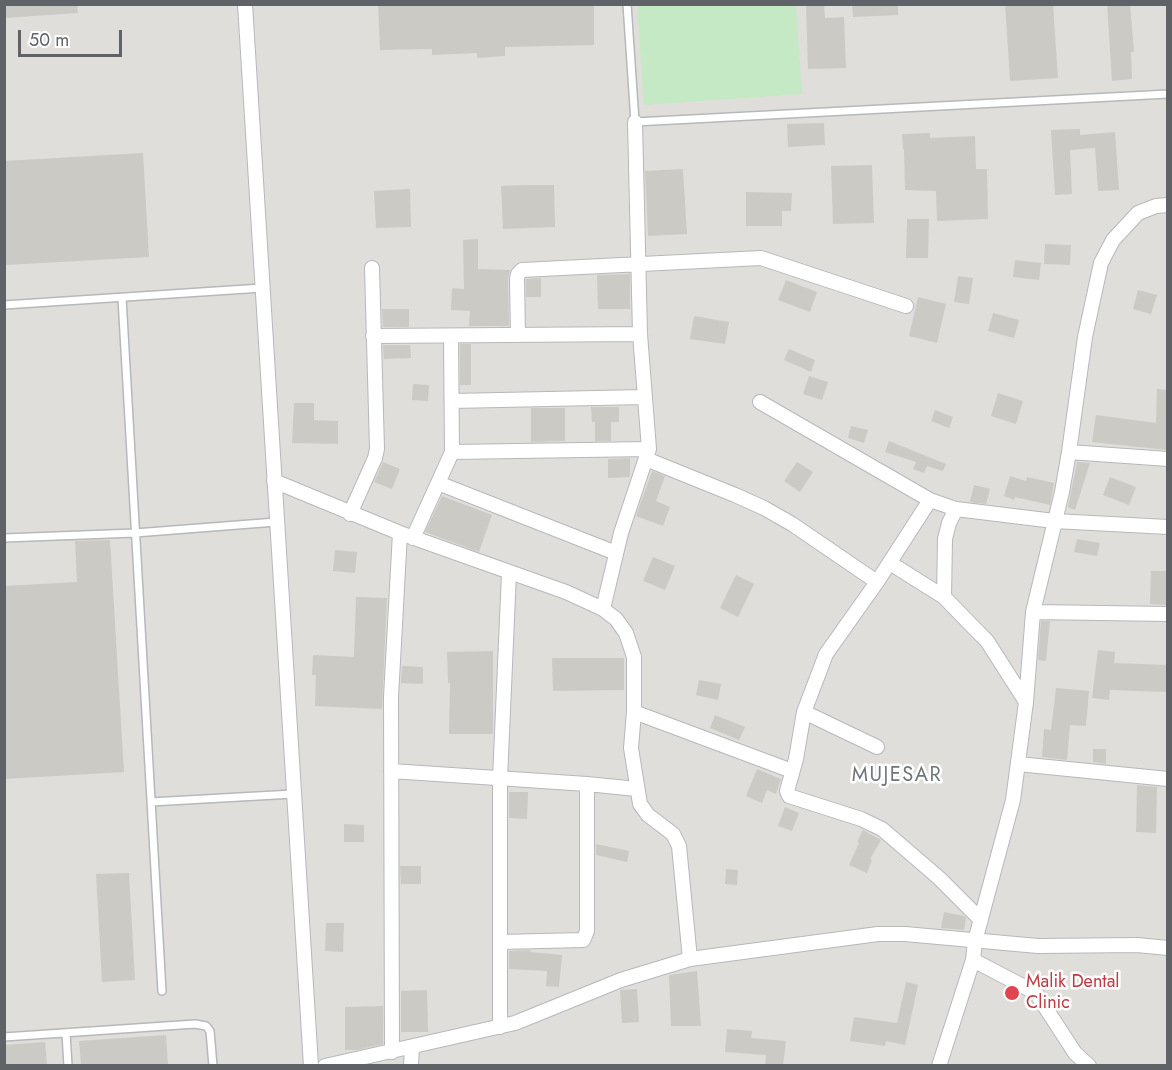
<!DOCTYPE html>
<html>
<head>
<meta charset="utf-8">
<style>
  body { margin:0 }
  #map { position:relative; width:1172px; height:1070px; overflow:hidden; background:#f1efe8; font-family:Jost,sans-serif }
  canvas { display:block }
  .frame { position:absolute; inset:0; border:6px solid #5f6368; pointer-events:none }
  .scale { position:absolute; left:18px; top:30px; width:104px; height:27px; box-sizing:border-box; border:3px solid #5f6368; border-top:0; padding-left:8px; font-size:18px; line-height:21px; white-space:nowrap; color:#5f6368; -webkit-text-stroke:4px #fff; paint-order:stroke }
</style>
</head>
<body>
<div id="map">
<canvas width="1172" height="1070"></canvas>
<div class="frame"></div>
<div class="scale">50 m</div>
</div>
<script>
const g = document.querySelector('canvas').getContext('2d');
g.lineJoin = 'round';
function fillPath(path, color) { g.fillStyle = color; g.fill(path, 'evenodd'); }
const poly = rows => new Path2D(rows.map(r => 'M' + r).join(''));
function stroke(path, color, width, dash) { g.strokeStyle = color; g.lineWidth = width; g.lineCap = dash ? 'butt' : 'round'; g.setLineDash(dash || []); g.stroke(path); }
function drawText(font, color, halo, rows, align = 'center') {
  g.font = font + ' Jost,sans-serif'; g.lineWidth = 5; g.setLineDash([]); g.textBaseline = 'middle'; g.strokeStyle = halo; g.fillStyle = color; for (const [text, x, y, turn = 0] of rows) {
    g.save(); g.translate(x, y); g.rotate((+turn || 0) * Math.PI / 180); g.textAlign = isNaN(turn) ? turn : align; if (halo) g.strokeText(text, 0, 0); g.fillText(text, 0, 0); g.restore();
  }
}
const industrial = poly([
  [5,5,1167,5,1167,1065,5,1065]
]);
const green = poly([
  [637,5,796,5,802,94,644,105]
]);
const building = poly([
  [4,4,77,4,78,13,4,18],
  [378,4,594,4,594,45,505,47,505,56,477,58,477,53,432,55,432,49,380,50],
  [806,4,824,4,825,18,844,17,846,68,808,69],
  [852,4,898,4,898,15,853,17],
  [1005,4,1053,4,1058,78,1010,81],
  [1107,4,1130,4,1134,52,1131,52,1132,79,1112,81],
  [824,123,825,145,788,147,787,124],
  [1080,129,1080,135,1115,132,1119,190,1098,191,1095,148,1070,150,1072,194,1055,195,1051,130],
  [930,133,930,138,975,136,976,169,987,169,988,219,937,221,936,191,905,190,904,149,903,149,902,134],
  [143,153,149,257,6,265,4,161],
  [872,165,874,223,833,224,831,166],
  [683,169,687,234,648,236,645,171],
  [523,185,554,185,555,227,503,229,501,186],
  [410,189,411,227,376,228,374,191],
  [746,192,792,193,791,211,782,211,782,226,746,226],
  [907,219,929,219,928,258,906,258],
  [478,239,478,269,510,270,508,279,509,326,469,326,470,311,451,310,452,288,464,289,463,240],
  [1045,244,1071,245,1070,265,1044,264],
  [1015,260,1041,263,1039,280,1013,277],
  [630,274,630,309,598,309,597,275],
  [958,276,973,278,969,304,954,302],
  [541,278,541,297,526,297,526,279],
  [786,280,817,292,810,312,778,300],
  [1138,290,1157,295,1151,314,1133,309],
  [918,297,946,304,937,343,909,336],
  [382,309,409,309,409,327,383,327],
  [993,313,1019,320,1014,338,988,331],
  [694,316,729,322,725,344,690,339],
  [460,344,471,344,471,385,460,385],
  [383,345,410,345,411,358,384,359],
  [789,349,815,360,811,372,784,360],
  [809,376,828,382,822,400,803,394],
  [413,384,429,385,428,401,412,400],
  [1157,389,1167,390,1167,450,1092,442,1096,415,1156,423],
  [998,393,1023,401,1016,424,991,416],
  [294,403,314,403,314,420,338,421,338,444,292,443],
  [591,407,619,407,619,422,611,422,611,441,595,441,595,422,592,422],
  [531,408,565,408,565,441,531,442],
  [935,410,953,417,949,428,931,421],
  [851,426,868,430,864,443,848,438],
  [889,441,946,464,943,471,927,466,924,473,913,469,916,462,885,452],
  [630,458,630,477,608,478,608,459],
  [383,462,400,469,392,489,374,482],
  [797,462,813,472,800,492,784,481],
  [1077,462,1090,463,1075,510,1068,507],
  [652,471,665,476,656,501,670,507,663,526,636,516],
  [1010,476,1026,481,1027,477,1054,483,1050,505,1015,497,1014,500,1004,496],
  [1110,477,1136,487,1129,505,1103,495],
  [974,485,990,489,986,504,970,502],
  [442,496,492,515,479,552,425,532],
  [1077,539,1100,543,1097,556,1074,552],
  [110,540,124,772,4,779,4,586,77,582,75,541],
  [335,550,357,552,355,573,333,571],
  [653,557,675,566,665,590,643,581],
  [1151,571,1167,571,1167,605,1150,604],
  [736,575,754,584,738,617,720,608],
  [356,597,387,598,382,709,315,706,316,675,312,675,313,655,354,657],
  [1041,621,1050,621,1046,661,1038,660],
  [1098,650,1115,652,1114,663,1167,665,1166,692,1110,690,1109,700,1092,698],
  [493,651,493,734,449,734,450,683,448,683,447,652],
  [552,658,624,658,624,690,553,691],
  [402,666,423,667,423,684,401,683],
  [699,680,721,684,718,700,696,695],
  [1056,688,1089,691,1086,726,1070,725,1067,760,1042,757,1044,729,1051,730],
  [715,715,745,727,739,740,710,728],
  [1093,749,1106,749,1106,764,1093,762],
  [757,769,781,779,776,794,767,790,762,803,746,796],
  [1137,785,1157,787,1156,833,1136,832],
  [509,792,528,792,527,819,509,818],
  [785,807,799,813,792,831,778,826],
  [344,824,364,825,364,842,344,842],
  [863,830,881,840,870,859,872,860,867,873,849,865,859,843,857,842],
  [596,844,629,851,627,862,596,855],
  [400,866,421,866,421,884,401,884],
  [726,869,738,870,737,885,725,884],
  [129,873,135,980,102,982,96,874],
  [944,912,964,916,966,918,964,930,941,928],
  [326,923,344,923,343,952,325,951],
  [531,950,530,952,562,955,559,987,546,986,547,971,509,969,509,951],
  [697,971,701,1026,671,1026,669,975],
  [906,982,918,985,905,1045,886,1041,885,1046,850,1041,854,1017,897,1023],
  [637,989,639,1022,622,1023,620,990],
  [427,990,428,1032,401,1032,401,991],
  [383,1006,383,1044,357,1050,345,1050,345,1007],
  [727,1029,752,1031,751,1038,786,1041,783,1065,765,1065,766,1055,725,1052],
  [166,1035,168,1065,81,1065,79,1041],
  [45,1042,47,1065,4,1065,4,1045]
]);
const lane = poly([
  [627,4,635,122,1168,94],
  [122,298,162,991],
  [4,305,262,288],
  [4,538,135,533,276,522],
  [151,802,293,794],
  [66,1033,68,1066],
  [4,1037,195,1024,206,1026,210,1031,213,1066]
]);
const street = poly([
  [245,4,311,1066],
  [635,122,640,334,649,449],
  [518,335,517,279,518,274,522,270,761,258,906,306],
  [373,336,640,334],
  [452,401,645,397],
  [760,402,930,500,956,509,1054,521,1168,527],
  [452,452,649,449,621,533,603,609],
  [1069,452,1168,459],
  [646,459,735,495,764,508,792,524,877,582],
  [274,481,400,533,566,592,603,609,616,619,626,633,634,657,634,712,631,748,640,804,648,815,673,834,679,846,690,959],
  [438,483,616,553],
  [930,500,877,582,826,654,804,712,796,759,787,791,789,796,861,819,882,829,939,878,981,920],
  [350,514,375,458,377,449,372,268],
  [413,538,452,452,451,336],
  [890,563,944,597,978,632,987,641,1026,702],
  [944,597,945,539,949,523,956,509],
  [1033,612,1168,614],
  [634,712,792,771],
  [804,712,877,747],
  [1018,764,1168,779],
  [391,771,587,784,637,789],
  [500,942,583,940,585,936,587,931,587,784],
  [973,960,1036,993,1075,1053,1089,1066],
  [500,1027,500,779,509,573],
  [392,1052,391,697,400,533],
  [325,1066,515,1023,621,980,690,959,878,934,905,934,1038,946,1137,945,1168,948],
  [411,1066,412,1047],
  [939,1066,973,960,975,941,1013,800,1026,702,1033,612,1062,492,1069,452,1085,337,1101,263,1113,240,1138,213,1156,206,1168,205]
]);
const markers = [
  [1012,993,8,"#e0444e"]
];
const healthNames = [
  ["Malik Dental",1026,983],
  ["Clinic",1026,1004]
];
const neighbourhoodNames = [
  ["MUJESAR",897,776]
];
fillPath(industrial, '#e0deda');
fillPath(green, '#c5e8c5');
fillPath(building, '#cccac5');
stroke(lane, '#b5b8bc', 10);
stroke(street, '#b5b8bc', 16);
stroke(lane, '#fff', 7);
stroke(street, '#fff', 14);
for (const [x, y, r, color] of markers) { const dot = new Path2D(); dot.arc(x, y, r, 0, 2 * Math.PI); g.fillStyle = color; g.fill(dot); stroke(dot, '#fff', 2); }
drawText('18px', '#be3a42', '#fff', healthNames, 'left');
g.letterSpacing = '1.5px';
drawText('20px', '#70757a', '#fff', neighbourhoodNames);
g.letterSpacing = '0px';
</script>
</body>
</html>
